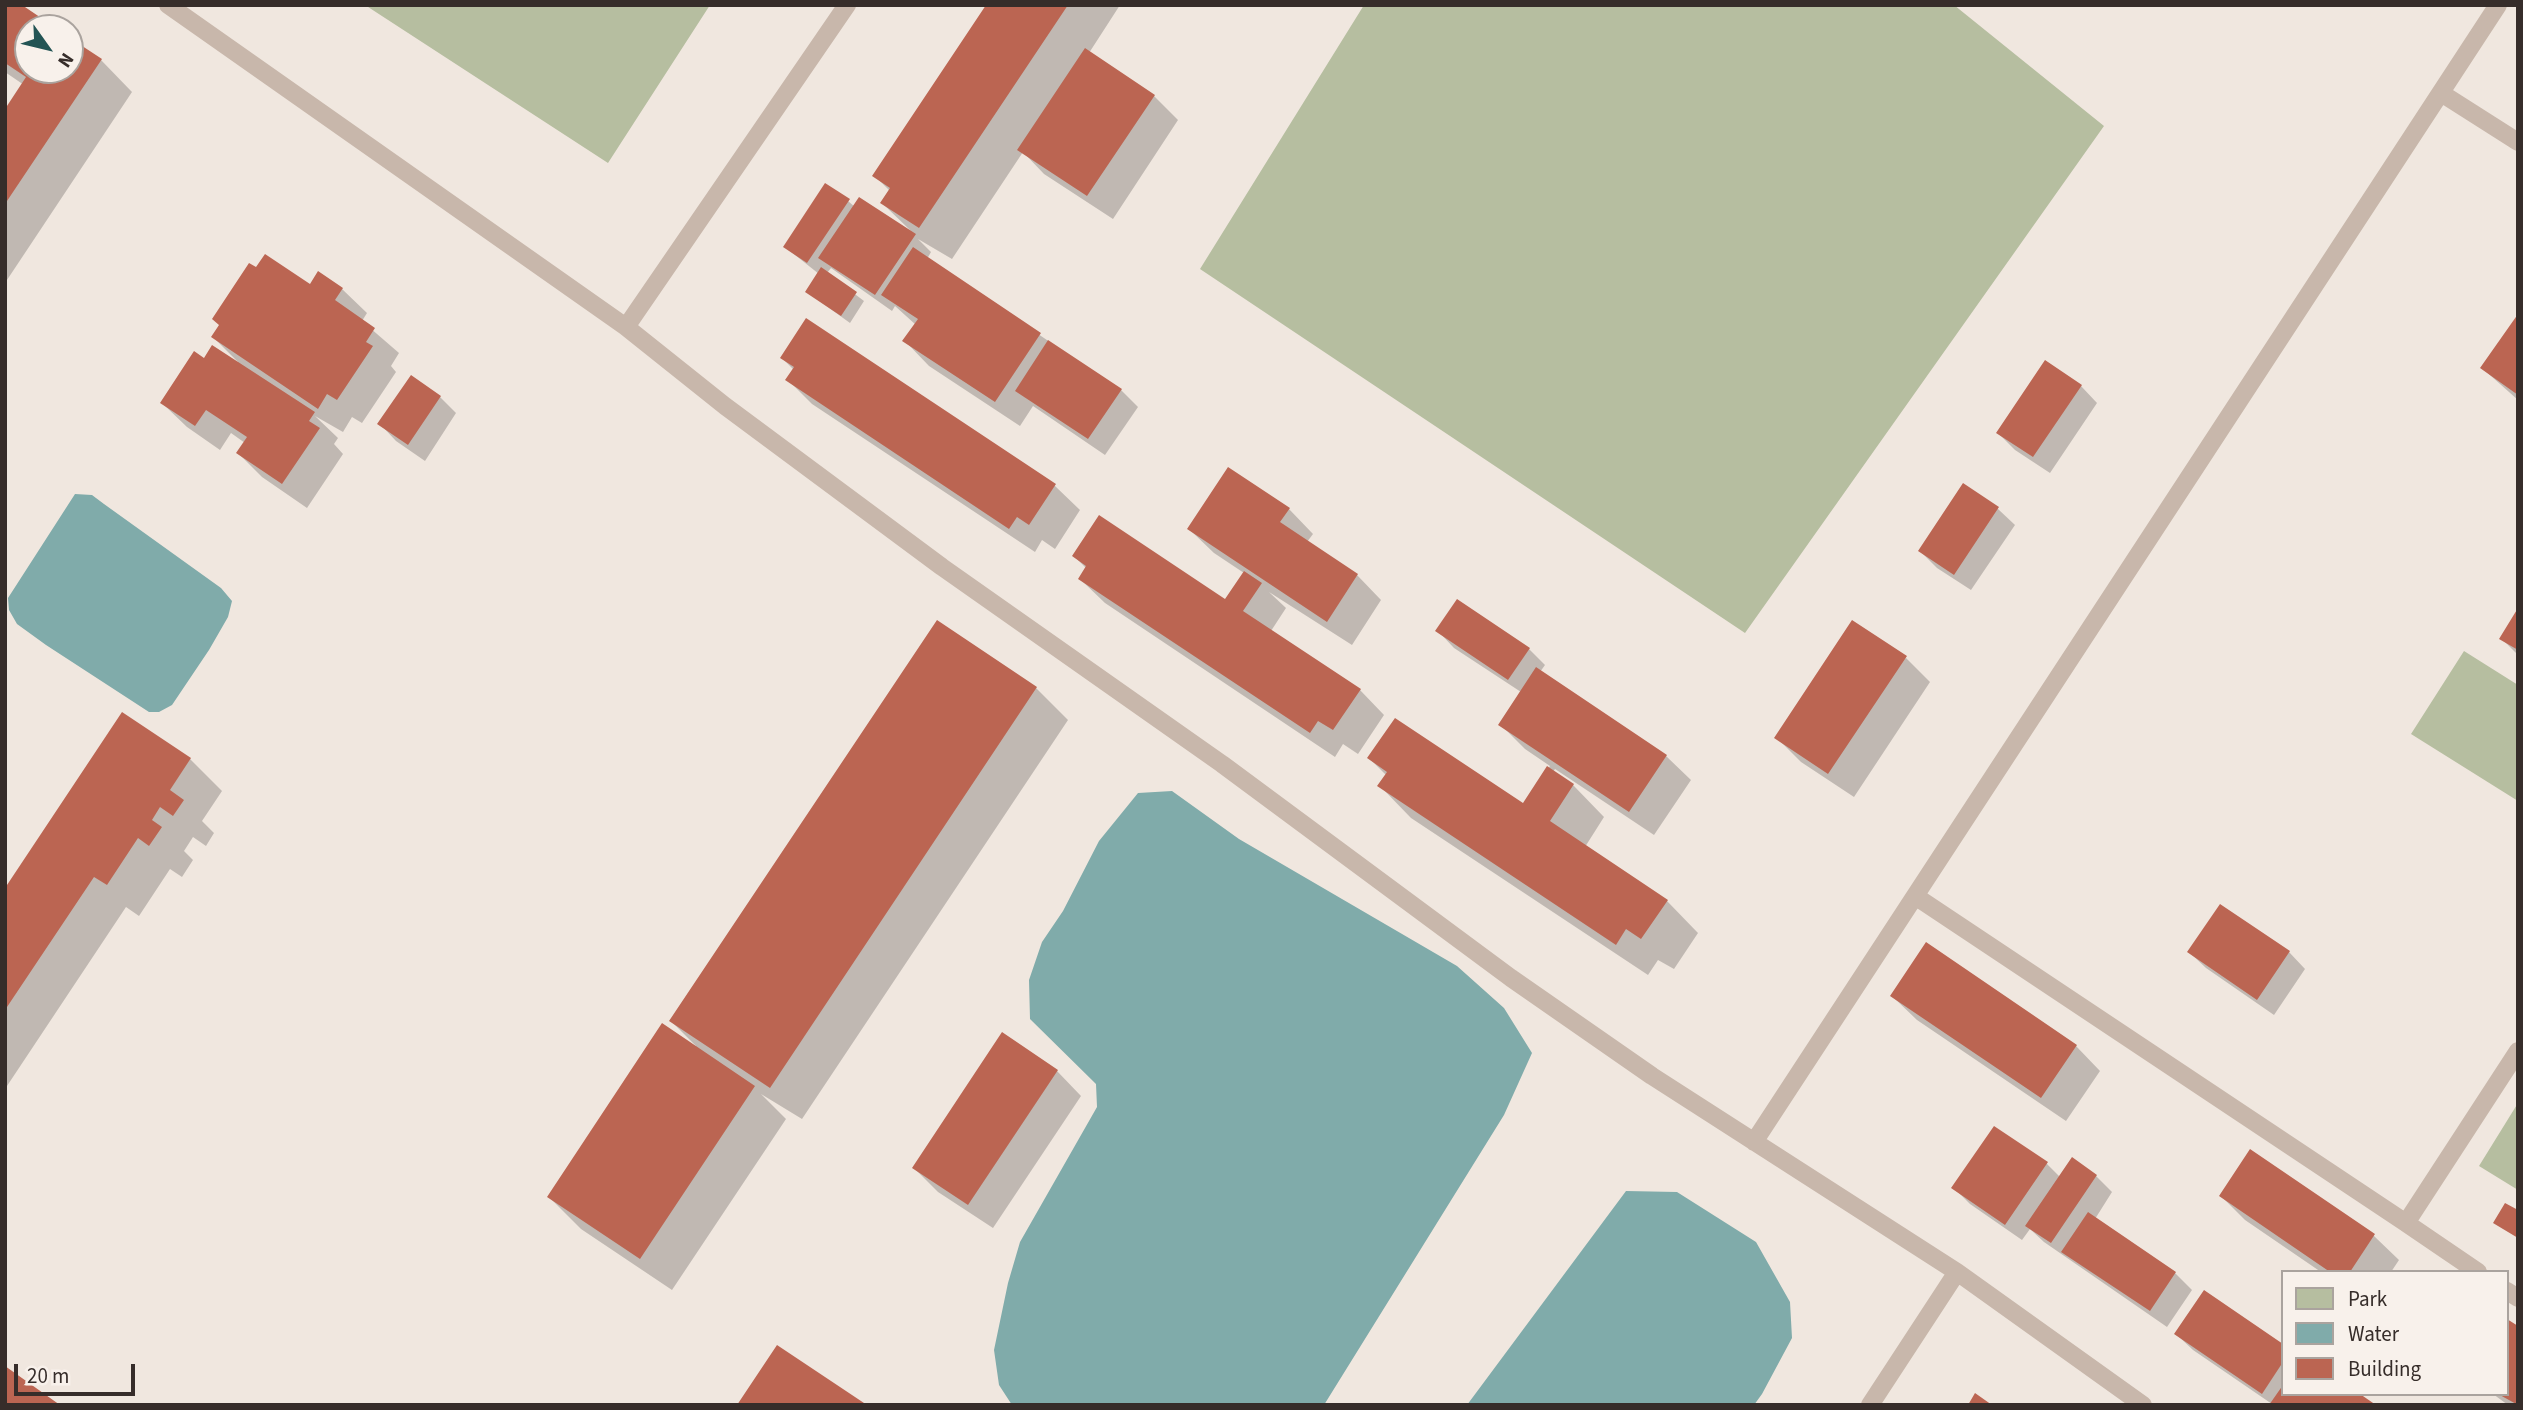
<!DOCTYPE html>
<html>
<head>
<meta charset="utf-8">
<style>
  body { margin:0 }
  #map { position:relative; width:2523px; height:1410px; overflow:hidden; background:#f0e7df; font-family:"Source Sans 3",sans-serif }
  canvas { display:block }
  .frame { position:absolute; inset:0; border:7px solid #362d2a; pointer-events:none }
  .legend { position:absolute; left:2281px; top:1270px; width:228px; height:126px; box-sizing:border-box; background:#f8f1eb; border:2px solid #aaa39e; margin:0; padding:9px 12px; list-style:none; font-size:21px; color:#362d2a }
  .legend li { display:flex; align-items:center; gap:14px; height:35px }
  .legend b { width:35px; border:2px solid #aaa39e }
  .north { position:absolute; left:14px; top:14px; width:70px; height:70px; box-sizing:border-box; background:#f8f1eb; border:2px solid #aaa39e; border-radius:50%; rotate:124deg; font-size:19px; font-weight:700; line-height:28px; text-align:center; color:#362d2a }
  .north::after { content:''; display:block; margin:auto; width:24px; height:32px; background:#235454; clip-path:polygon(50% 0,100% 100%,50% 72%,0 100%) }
  .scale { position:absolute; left:14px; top:1364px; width:121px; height:32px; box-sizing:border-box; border:4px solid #362d2a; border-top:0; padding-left:9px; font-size:21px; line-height:24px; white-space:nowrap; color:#362d2a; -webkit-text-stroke:5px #f8f1eb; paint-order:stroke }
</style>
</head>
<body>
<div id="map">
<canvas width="2523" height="1410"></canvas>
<div class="frame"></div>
<ul class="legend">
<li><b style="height:19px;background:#b6bea0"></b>Park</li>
<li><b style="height:19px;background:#80abaa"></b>Water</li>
<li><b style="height:19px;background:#bb6552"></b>Building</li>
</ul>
<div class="north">N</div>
<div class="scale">20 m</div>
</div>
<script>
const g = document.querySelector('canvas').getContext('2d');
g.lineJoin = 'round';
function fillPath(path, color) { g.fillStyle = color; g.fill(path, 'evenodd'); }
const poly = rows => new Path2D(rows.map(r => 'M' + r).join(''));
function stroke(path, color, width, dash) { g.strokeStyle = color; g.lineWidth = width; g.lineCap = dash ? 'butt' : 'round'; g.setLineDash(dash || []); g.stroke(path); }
const green = poly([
  [365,5,710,5,608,163],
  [1364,5,1954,5,2104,126,1745,633,1200,269],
  [2464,651,2518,685,2518,801,2411,734],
  [2518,1103,2518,1190,2479,1166]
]);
const water = poly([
  [75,494,92,495,104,504,221,588,232,601,228,617,209,650,172,705,159,712,149,712,46,645,17,624,9,610,8,598],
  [1172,791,1239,839,1457,966,1504,1008,1532,1053,1504,1115,1324,1405,1012,1405,999,1385,994,1350,1008,1283,1020,1242,1097,1107,1096,1084,1030,1019,1029,980,1042,942,1063,911,1099,841,1138,793],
  [1626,1191,1677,1192,1756,1242,1790,1302,1792,1338,1762,1394,1754,1405,1467,1405]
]);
const shadow = poly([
  [5,5,52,28,28,28,28,70,70,70,70,40,101,60,132,92,5,283,5,112,24,85,5,72],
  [988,5,1120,5,1089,53,1154,96,1178,120,1113,219,1044,174,1023,152,952,259,918,239,931,252,927,259,1121,390,1138,407,1105,455,1033,406,1020,426,929,366,905,341,916,325,895,306,892,311,831,268,827,273,864,301,850,323,807,292,819,274,785,247,848,201,855,207,911,231,882,203,890,191,875,176],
  [310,286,342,289,367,313,362,321,399,353,391,366,396,372,362,423,352,417,343,432,315,416,338,438,334,444,343,454,307,508,262,477,238,453,245,443,231,433,220,450,187,427,162,403,204,360,238,362,213,337],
  [2518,317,2518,400,2482,368],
  [807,320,1055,486,1080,510,1055,549,1042,540,1035,552,812,404,788,380,794,370,782,358],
  [2081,386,2097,403,2050,473,2015,450,1998,433],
  [440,397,456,413,425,461,396,441,380,424],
  [1964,485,1998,509,2015,525,1971,590,1937,568,1920,551],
  [1289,509,1313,534,1307,542,1357,575,1381,600,1352,645,1269,592,1286,608,1271,631,1360,690,1384,715,1358,754,1343,744,1335,757,1105,603,1080,579,1087,569,1074,556,1225,601,1244,573,1214,553,1189,529],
  [2518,611,2518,655,2501,638],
  [1438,631,1529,649,1545,665,1540,672,1666,756,1691,780,1654,835,1555,769,1553,772,1573,785,1604,817,1585,847,1667,901,1698,933,1674,969,1658,960,1648,975,1411,818,1380,786,1387,776,1369,758,1524,805,1550,766,1525,749,1500,724,1521,692,1454,648],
  [1906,658,1930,682,1854,797,1801,762,1776,737],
  [1036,688,1068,720,802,1119,761,1094,786,1119,672,1290,581,1229,549,1197,696,1046,671,1021],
  [190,759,222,791,202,821,214,833,206,846,193,837,184,851,193,860,182,877,170,869,139,916,126,907,5,1089,5,891],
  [2189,952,2289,952,2305,969,2274,1015,2206,968],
  [1892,996,2076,1046,2100,1071,2066,1121,1917,1020],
  [1057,1071,1081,1096,993,1228,938,1192,914,1168],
  [1995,1128,2047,1164,2060,1177,2096,1176,2112,1192,2095,1219,2175,1273,2192,1290,2167,1327,2044,1242,2030,1229,2022,1240,1970,1204,1954,1188],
  [2251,1152,2374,1236,2399,1260,2391,1272,2321,1272,2245,1220,2221,1196],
  [2204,1292,2283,1346,2283,1394,2272,1404,2193,1350,2176,1334],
  [2493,1394,2507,1394,2518,1405,2508,1405]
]);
const building = poly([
  [5,5,22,5,56,28,28,28,28,70,70,70,70,38,102,59,5,204,5,109,26,77,5,63],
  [986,5,1068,5,919,228,880,203,890,188,872,176],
  [1085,48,1155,95,1087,196,1017,150],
  [825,183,850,199,807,263,783,247],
  [859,197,916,234,875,295,818,258],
  [913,247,1041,333,995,402,902,341,918,319,881,295],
  [265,254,310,284,318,271,343,288,335,300,375,328,366,342,373,346,337,400,327,394,318,409,211,337,219,325,212,319,249,263,256,267],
  [821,267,857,292,841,316,805,292],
  [2518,314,2518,395,2480,368],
  [806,318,1056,484,1029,525,1017,517,1009,529,785,380,794,367,780,358],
  [1048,340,1122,389,1088,439,1015,391],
  [212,345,315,412,309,421,320,428,282,484,236,453,247,437,206,410,195,426,160,403,194,351,204,358],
  [2045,360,2082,385,2033,457,1996,433],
  [411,375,441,396,408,445,377,424],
  [1228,467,1290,508,1280,522,1358,574,1327,622,1187,529],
  [1963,483,1999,507,1954,575,1918,551],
  [1099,515,1225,599,1244,571,1262,583,1243,611,1361,689,1333,730,1318,721,1310,733,1078,579,1086,566,1072,556],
  [1457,599,1530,648,1508,680,1435,631],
  [2518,608,2518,650,2499,639],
  [937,620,1037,687,770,1088,669,1021],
  [1852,620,1907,656,1828,774,1774,738],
  [1536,667,1667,755,1629,812,1498,725],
  [122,712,191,758,170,790,184,800,173,816,160,807,152,820,162,827,149,846,138,838,107,885,94,877,5,1010,5,888],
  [1395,718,1523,803,1547,766,1574,784,1550,821,1668,900,1641,939,1626,929,1616,945,1377,786,1387,772,1367,758],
  [2220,904,2290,951,2257,1000,2187,952],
  [1926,942,2077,1045,2041,1098,1890,996],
  [662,1023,755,1086,640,1259,547,1197],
  [1002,1032,1058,1070,968,1205,912,1168],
  [1994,1126,2048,1162,2005,1225,1951,1188],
  [2250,1149,2375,1234,2350,1272,2330,1272,2219,1196],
  [2072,1157,2097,1175,2051,1243,2025,1226],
  [2505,1203,2518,1210,2518,1238,2493,1223],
  [2088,1212,2176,1272,2150,1311,2061,1252],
  [2204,1290,2283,1344,2283,1362,2262,1394,2174,1334],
  [2507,1319,2518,1326,2518,1405,2498,1394,2507,1394],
  [777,1345,867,1405,737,1405],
  [5,1366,60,1405,5,1405],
  [2283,1385,2283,1394,2360,1394,2376,1405,2269,1405],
  [1975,1393,1992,1405,1968,1405]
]);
const lane = poly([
  [168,5,626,327],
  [847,5,626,327,725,406,942,567,1222,764,1511,978,1652,1076,1957,1272,2143,1405],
  [2441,93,2518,142],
  [1915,896,2406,1223,2518,1051],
  [1754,1142,2498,5],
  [2406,1223,2478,1272],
  [2507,1291,2518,1298],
  [1870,1405,1957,1272]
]);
fillPath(green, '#b6bea0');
fillPath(water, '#80abaa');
fillPath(shadow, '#0003');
fillPath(building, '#bb6552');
stroke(lane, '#c8b7ab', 18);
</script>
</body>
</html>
